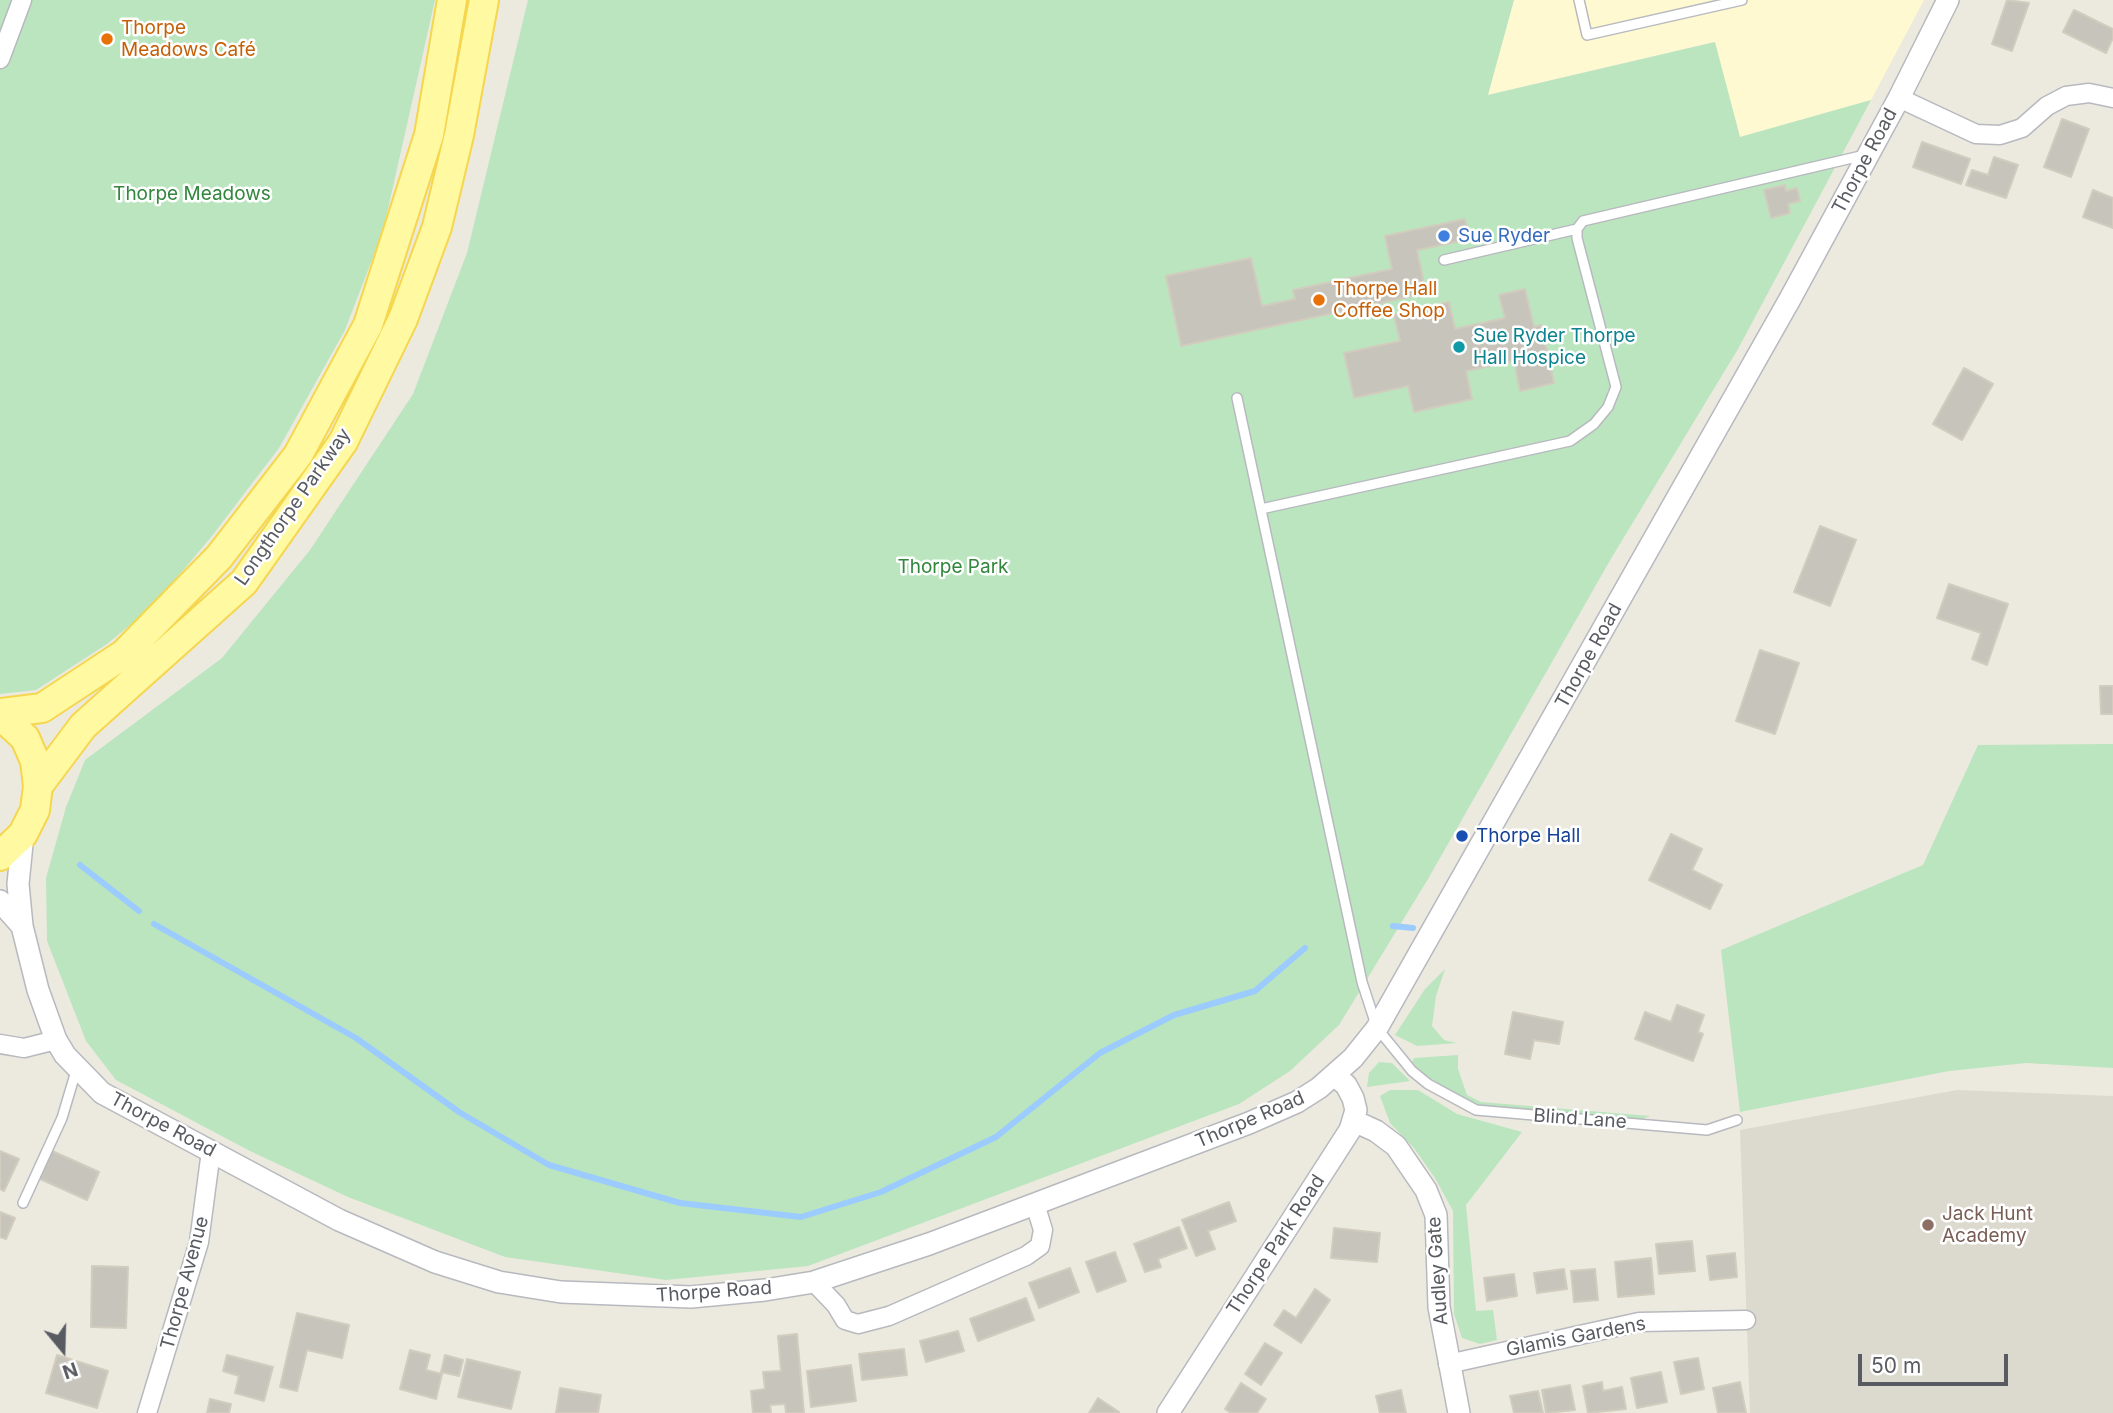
<!DOCTYPE html>
<html>
<head>
<meta charset="utf-8">
<style>
  body { margin:0 }
  #map { position:relative; width:2113px; height:1413px; overflow:hidden; background:#eceadf; font-family:Inter,sans-serif }
  canvas { display:block }
  .north { position:absolute; left:28px; top:1315px; width:70px; height:70px; -webkit-text-stroke:5px #fff; paint-order:stroke; rotate:161deg; font-size:19px; font-weight:700; line-height:28px; text-align:center; color:#585b61 }
  .north::after { content:''; display:block; margin:auto; width:24px; height:32px; background:#585b61; clip-path:polygon(50% 0,100% 100%,50% 72%,0 100%) }
  .scale { position:absolute; left:1858px; top:1354px; width:150px; height:32px; box-sizing:border-box; border:4px solid #585b61; border-top:0; padding-left:9px; font-size:21px; line-height:24px; white-space:nowrap; color:#585b61; -webkit-text-stroke:5px #fff; paint-order:stroke }
</style>
</head>
<body>
<div id="map">
<canvas width="2113" height="1413"></canvas>
<div class="north">N</div>
<div class="scale">50 m</div>
</div>
<script>
const g = document.querySelector('canvas').getContext('2d');
g.lineJoin = 'round';
function fillPath(path, color) { g.fillStyle = color; g.fill(path, 'evenodd'); }
const poly = rows => new Path2D(rows.map(r => 'M' + r).join(''));
function stroke(path, color, width, dash) { g.strokeStyle = color; g.lineWidth = width; g.lineCap = dash ? 'butt' : 'round'; g.setLineDash(dash || []); g.stroke(path); }
function drawText(font, color, halo, rows, align = 'center') {
  g.font = font + ' Inter,sans-serif'; g.lineWidth = 5; g.setLineDash([]); g.textBaseline = 'middle'; g.strokeStyle = halo; g.fillStyle = color; for (const [text, x, y, turn = 0] of rows) {
    g.save(); g.translate(x, y); g.rotate((+turn || 0) * Math.PI / 180); g.textAlign = isNaN(turn) ? turn : align; if (halo) g.strokeText(text, 0, 0); g.fillText(text, 0, 0); g.restore();
  }
}
const commercial = poly([
  [1514,0,1924,0,1871,100,1740,137,1714,42,1487,95]
]);
const education = poly([
  [1957,1090,2113,1096,2113,1413,1750,1413,1740,1130]
]);
const green = poly([
  [0,0,435,0,383,231,345,330,279,448,212,536,152,607,107,644,36,690,0,694],
  [528,0,1514,0,1488,95,1715,42,1740,137,1871,100,1738,349,1612,557,1428,879,1339,1025,1290,1071,1239,1104,808,1266,666,1280,505,1257,348,1197,250,1151,116,1080,86,1041,47,941,46,878,66,807,85,760,222,658,310,550,413,394,467,253],
  [2113,744,2113,1068,2026,1063,1949,1071,1740,1112,1721,950,1923,865,1978,745],
  [1445,969,1436,996,1432,1026,1444,1040,1457,1043,1417,1046,1395,1035,1425,989],
  [1458,1055,1458,1069,1467,1095,1481,1102,1650,1116,1642,1119,1483,1108,1455,1097,1429,1080,1412,1062,1414,1058],
  [1379,1062,1392,1063,1410,1081,1367,1087,1369,1073],
  [1390,1090,1418,1090,1457,1114,1522,1132,1466,1205,1476,1311,1493,1310,1497,1340,1480,1344,1462,1338,1454,1314,1453,1211,1435,1178,1414,1148,1390,1123,1380,1096]
]);
const stream = poly([
  [80,865,139,911],
  [154,924,356,1038,459,1112,549,1165,680,1203,801,1217,881,1192,996,1137,1100,1053,1174,1015,1255,991,1305,948],
  [1393,926,1413,928]
]);
const building = poly([
  [2007,0,2029,3,2012,51,1992,44,2007,0],
  [2074,10,2113,29,2113,38,2106,53,2063,32,2074,10],
  [2062,119,2089,129,2071,177,2044,167,2062,119],
  [1922,142,1970,159,1961,184,1913,167,1922,142],
  [1994,157,2018,165,2006,198,1966,185,1972,170,1988,175,1994,157],
  [1785,185,1786,191,1797,188,1800,201,1788,204,1790,213,1771,218,1764,190,1785,185],
  [2093,190,2113,198,2113,228,2083,217,2093,190],
  [1465,219,1470,239,1417,250,1426,293,1181,346,1166,276,1251,258,1262,306,1295,299,1293,290,1392,269,1385,236,1465,219],
  [1525,289,1534,327,1541,325,1554,383,1520,391,1514,361,1466,371,1472,399,1414,412,1408,386,1354,398,1344,353,1400,341,1394,315,1449,302,1455,329,1505,318,1499,295,1525,289],
  [1964,368,1993,384,1962,440,1933,424,1964,368],
  [1820,526,1856,540,1830,606,1794,592,1820,526],
  [1949,584,2008,604,1987,665,1972,659,1981,633,1937,618,1949,584],
  [1760,650,1799,663,1775,734,1736,721,1760,650],
  [2100,686,2113,686,2113,714,2101,714,2100,686],
  [1671,834,1702,849,1692,870,1722,885,1710,909,1649,880,1671,834],
  [1677,1005,1704,1015,1698,1032,1703,1034,1693,1061,1635,1039,1645,1012,1671,1022,1677,1005],
  [1513,1012,1563,1022,1559,1044,1534,1040,1530,1059,1505,1054,1513,1012],
  [50,1150,99,1172,87,1200,38,1178,50,1150],
  [0,1151,19,1159,4,1191,0,1189,0,1151],
  [1229,1202,1236,1221,1208,1231,1215,1249,1196,1256,1182,1220,1229,1202],
  [0,1212,15,1218,6,1239,0,1237,0,1212],
  [1179,1227,1187,1248,1158,1259,1161,1267,1145,1272,1134,1244,1179,1227],
  [1334,1228,1380,1233,1377,1262,1331,1258,1334,1228],
  [1692,1241,1695,1271,1659,1274,1656,1244,1692,1241],
  [1115,1252,1126,1281,1097,1292,1086,1262,1115,1252],
  [1735,1253,1737,1277,1710,1280,1707,1256,1735,1253],
  [1651,1258,1654,1294,1618,1297,1615,1262,1651,1258],
  [92,1266,128,1267,126,1328,91,1327,92,1266],
  [1070,1268,1079,1292,1039,1308,1029,1283,1070,1268],
  [1564,1269,1567,1289,1537,1293,1534,1273,1564,1269],
  [1595,1269,1598,1300,1574,1302,1571,1271,1595,1269],
  [1514,1274,1517,1296,1487,1301,1484,1278,1514,1274],
  [1315,1289,1330,1300,1301,1343,1274,1325,1284,1310,1296,1318,1315,1289],
  [1026,1298,1034,1320,978,1341,970,1319,1026,1298],
  [297,1313,349,1325,342,1358,307,1350,297,1391,280,1387,297,1313],
  [958,1331,964,1351,926,1362,920,1341,958,1331],
  [797,1334,804,1413,786,1413,785,1404,770,1405,771,1413,753,1413,751,1391,765,1389,763,1372,781,1371,778,1336,797,1334],
  [1265,1343,1282,1353,1261,1385,1245,1374,1265,1343],
  [904,1349,907,1375,862,1380,859,1354,904,1349],
  [410,1350,430,1355,426,1370,442,1374,436,1399,400,1389,410,1350],
  [57,1355,108,1371,97,1408,46,1393,57,1355],
  [227,1355,273,1367,264,1401,235,1393,239,1376,223,1371,227,1355],
  [445,1355,463,1360,459,1376,441,1372,445,1355],
  [1698,1358,1704,1389,1681,1394,1674,1362,1698,1358],
  [467,1359,520,1372,511,1409,458,1397,467,1359],
  [851,1365,856,1401,811,1407,807,1371,851,1365],
  [1661,1372,1667,1402,1637,1408,1631,1378,1661,1372],
  [1602,1382,1603,1391,1622,1387,1626,1409,1588,1413,1583,1386,1602,1382],
  [1740,1382,1746,1413,1718,1413,1713,1388,1740,1382],
  [1241,1383,1266,1399,1257,1413,1231,1413,1225,1409,1241,1383],
  [1570,1385,1575,1410,1546,1413,1542,1390,1570,1385],
  [560,1388,601,1395,598,1413,556,1413,560,1388],
  [1401,1390,1406,1413,1380,1413,1376,1396,1401,1390],
  [1538,1391,1543,1413,1514,1413,1510,1396,1538,1391],
  [1098,1398,1119,1412,1118,1413,1089,1413,1098,1398],
  [210,1399,231,1404,229,1413,207,1413,210,1399]
]);
const service = poly([
  [1579,0,1587,35,1742,0],
  [1444,260,1577,229],
  [1237,398,1362,982,1377,1028,1412,1071,1428,1084,1476,1110,1707,1130,1737,1120],
  [1261,509,1570,441,1594,424,1608,407,1616,387,1577,238,1577,229,1583,221,1865,155],
  [23,1203,62,1118,76,1071]
]);
const minor = poly([
  [0,59,22,0],
  [1899,98,1976,134,2000,135,2022,128,2047,106,2066,96,2089,93,2113,98],
  [0,1044,24,1048,56,1040],
  [814,1282,836,1305,845,1320,858,1324,889,1316,1026,1256,1040,1246,1043,1230,1035,1204],
  [1448,1364,1639,1322,1746,1320],
  [147,1413,199,1242,211,1151]
]);
const tertiary = poly([
  [23,834,18,884,22,926,38,990,56,1040,65,1055,102,1093,339,1220,435,1262,499,1282,561,1292,691,1297,765,1290,814,1282,929,1244,1249,1123,1297,1102,1319,1088,1353,1058,1377,1028,1790,299,1899,98,1948,0],
  [0,901,22,926],
  [1354,1121,1376,1131,1396,1146,1426,1190,1436,1215,1439,1307,1459,1413],
  [1168,1413,1350,1130,1356,1110,1353,1098,1346,1085,1334,1075]
]);
const primary = poly([
  [0,713,42,708,124,654,219,557,298,455,368,325,429,135,452,0],
  [0,715,25,738,35,761,38,786,35,810,23,834,0,856],
  [38,786,83,726,244,582,343,442,403,319,437,227,459,135,484,0]
]);
const markers = [
  [107,39,7,"#e8710a"],
  [1444,236,7,"#3f7fe0"],
  [1319,300,7,"#e8710a"],
  [1459,347,7,"#0f9aa8"],
  [1462,836,7,"#1a4fb4"],
  [1928,1225,7,"#8d6e63"]
];
const foodNames = [
  ["Thorpe",121,28],
  ["Meadows Café",121,50],
  ["Thorpe Hall",1333,289],
  ["Coffee Shop",1333,311]
];
const streetNames = [
  ["Thorpe Road",1865,161,-62],
  ["Longthorpe Parkway",293,507,-55],
  ["Thorpe Road",1589,656,-61],
  ["Blind Lane",1580,1119,4],
  ["Thorpe Road",1250,1120,-23],
  ["Thorpe Road",163,1125,28],
  ["Thorpe Park Road",1276,1245,-57],
  ["Audley Gate",1438,1271,-94],
  ["Thorpe Avenue",185,1283,-75],
  ["Thorpe Road",714,1292,-4],
  ["Glamis Gardens",1576,1337,-11]
];
const parkNames = [
  ["Thorpe Meadows",192,194],
  ["Thorpe Park",953,567]
];
const shopNames = [
  ["Sue Ryder",1458,236]
];
const cultureNames = [
  ["Sue Ryder Thorpe",1473,336],
  ["Hall Hospice",1473,358]
];
const transitNames = [
  ["Thorpe Hall",1476,836]
];
const educationNames = [
  ["Jack Hunt",1942,1214],
  ["Academy",1942,1236]
];
fillPath(commercial, '#fff9d1');
fillPath(education, '#dcdace');
fillPath(green, '#bae5be');
stroke(stream, '#9ccbff', 6);
fillPath(building, '#c7c4bc');
stroke(building, '#d1ccbd', 2);
stroke(service, '#b7b9bf', 12);
stroke(minor, '#b7b9bf', 21);
stroke(tertiary, '#b7b9bf', 24);
stroke(primary, '#f6d64e', 32);
stroke(service, '#fff', 9);
stroke(minor, '#fff', 18);
stroke(tertiary, '#fff', 21);
stroke(primary, '#fff9a1', 28);
for (const [x, y, r, color] of markers) { const dot = new Path2D(); dot.arc(x, y, r, 0, 2 * Math.PI); g.fillStyle = color; g.fill(dot); stroke(dot, '#fff', 2.5); }
drawText('19px', '#c56008', '#fff', foodNames, 'left');
drawText('19px', '#585b61', '#fff', streetNames);
drawText('19px', '#32863d', '#fff', parkNames);
drawText('19px', '#366cbe', '#fff', shopNames, 'left');
drawText('19px', '#0d838f', '#fff', cultureNames, 'left');
drawText('19px', '#164399', '#fff', transitNames, 'left');
drawText('19px', '#785e54', '#fff', educationNames, 'left');
</script>
</body>
</html>
